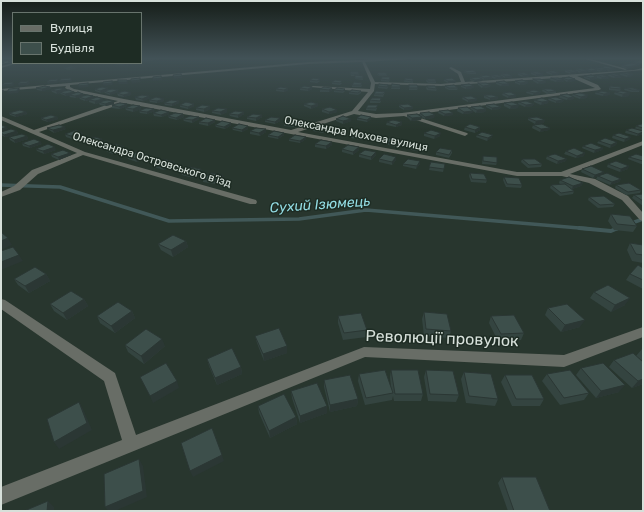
<!DOCTYPE html>
<html>
<head>
<meta charset="utf-8">
<style>
  body { margin:0 }
  #map { position:relative; width:644px; height:512px; overflow:hidden; background:#28362e; font-family:Rubik,sans-serif }
  canvas { display:block }
  .frame { position:absolute; inset:0; border:2px solid #d7e0da; pointer-events:none }
  .legend { position:absolute; left:12px; top:12px; width:130px; height:52px; box-sizing:border-box; background:#1e2c24; border:1px solid #68746d; margin:0; padding:5px 7px; list-style:none; font-size:12px; color:#d7e0da }
  .legend li { display:flex; align-items:center; gap:8px; height:20px }
  .legend b { width:20px; border:1px solid #68746d }
</style>
</head>
<body>
<div id="map">
<canvas width="644" height="512"></canvas>
<div class="frame"></div>
<ul class="legend">
<li><b style="height:5px;background:#686d66"></b>Вулиця</li>
<li><b style="height:11px;background:#3d4f4b"></b>Будівля</li>
</ul>
</div>
<script>
const g = document.querySelector('canvas').getContext('2d');
g.lineJoin = 'round';
const poly = rows => new Path2D(rows.map(r => 'M' + r).join(''));
function stroke(path, color, width, dash) { g.strokeStyle = color; g.lineWidth = width; g.lineCap = dash ? 'butt' : 'round'; g.setLineDash(dash || []); g.stroke(path); }
function fillPath(path, color) { g.fillStyle = color; g.fill(path, 'evenodd'); }
function drawText(font, color, halo, rows, align = 'center') {
  g.font = font + ' Rubik,sans-serif'; g.lineWidth = 3; g.setLineDash([]); g.textBaseline = 'middle'; g.strokeStyle = halo; g.fillStyle = color; for (const [text, x, y, turn = 0] of rows) {
    g.save(); g.translate(x, y); g.rotate((+turn || 0) * Math.PI / 180); g.textAlign = isNaN(turn) ? turn : align; if (halo) g.strokeText(text, 0, 0); g.fillText(text, 0, 0); g.restore();
  }
}
const streamFar1 = poly([
  [1,185,60,187,169,221,299,219,366,210,591,229],
  [629,224,643,219],
  [616,229,619,228]
]);
const stream = poly([
  [579,228,611,231,618,228]
]);
const minor = poly([
  [403,58,427,58,365,62,375,82,441,84,461,82,458,74,449,68,451,67,461,72,465,82,634,70,643,68,643,70,577,76,598,85,601,89,599,90,411,115,467,133,468,134,465,136,404,116,376,118,354,114,298,132,517,172,561,172,643,141,643,145,570,174,595,179,628,196,643,213,643,221,640,220,622,200,589,183,562,176,517,176,124,103,39,132,85,152,256,200,257,202,256,204,250,204,83,155,38,174,20,190,1,197,1,192,14,186,32,170,77,153,1,120,1,116,34,130,118,101,71,91,65,88,66,86,1,91,1,89,308,62,403,58],
  [362,62,371,83,370,89,313,86,311,87,368,92,352,111,291,130,124,99,74,89,70,87,70,85,308,64,362,62],
  [570,77,595,88,402,113,376,114,358,111,374,91,375,84,441,86,570,77],
  [581,58,587,58,627,69,625,70,581,58],
  [13,63,19,63,1,68,1,66,13,63],
  [1,299,5,300,115,373,136,435,364,347,564,355,643,327,643,337,564,367,365,357,1,505,1,487,122,440,104,381,1,309,1,299]
]);
const rail = poly([
  [1,63,13,61]
]);
const wall = poly([
  [141,58,162,59,146,62,141,61],
  [643,60,639,65,638,65,637,66,626,69,621,67,622,65,633,64,633,62],
  [110,63,131,63,132,65,123,66],
  [604,66,614,70,609,71,606,70,606,71,600,72,597,71,597,72,590,72,587,71,587,73,580,73,577,72,577,73,570,74,565,72,565,70,575,71,576,69,585,70,586,69,595,69,595,68,603,68],
  [76,67,77,68,70,70,65,69,64,68],
  [464,71,476,72,476,74,468,74,464,72],
  [547,71,558,75,552,75,546,73],
  [350,72,359,74,359,76,363,78,363,80,355,79,355,76,351,76],
  [531,72,543,74,543,76,536,76,531,74],
  [377,73,387,75,387,76,379,76,377,74],
  [518,73,529,77,522,77,518,75],
  [621,73,633,74,632,76,627,77,620,75],
  [501,74,512,76,512,78,505,78,503,77,502,79,495,79,492,78,491,79,484,80,482,79,482,81,474,82,470,80,470,78,479,78,480,76,491,77,491,75,500,76],
  [609,74,621,78,614,78,608,76],
  [596,75,609,77,608,79,601,79,597,78,596,79,590,80,584,78,584,76,595,77],
  [405,78,413,79,413,83,404,82],
  [551,78,562,79,562,78,575,79,574,81,567,82,564,80,563,82,556,82,550,80],
  [381,79,390,79,389,82,381,81],
  [427,79,436,81,436,83,428,83,426,81],
  [444,79,455,83,448,83,444,81],
  [533,79,546,81,545,83,538,84,533,81],
  [310,80,320,81,317,83,310,82],
  [515,81,528,82,527,84,520,85,515,83],
  [332,82,342,83,340,85,332,84],
  [496,82,509,86,501,86,496,84],
  [478,83,490,87,482,88,478,85],
  [392,84,400,85,400,89,391,89],
  [352,85,362,85,361,87,352,87],
  [409,85,418,88,417,90,409,90],
  [461,85,474,86,473,88,466,89,461,87],
  [378,86,388,87,387,89,378,88],
  [427,86,437,89,436,91,427,90,426,88],
  [445,86,458,88,457,90,449,90,445,88],
  [610,86,621,89,620,91,629,96,622,97,614,94,615,92,619,91,609,90,609,88],
  [50,87,51,89,42,91,37,90,36,88],
  [312,87,312,89,308,91,300,90,300,88],
  [625,88,640,90,639,92,631,92,624,90],
  [65,89,66,91,75,93,83,94,84,96,93,96,94,98,114,104,106,106,100,105,99,103,95,104,89,102,89,100,85,101,80,99,79,97,76,98,70,97,69,95,66,96,61,94,60,93,57,94,52,92,51,90],
  [95,89,118,90,118,92,110,95,105,93,104,92,101,93,95,91],
  [276,89,288,90,284,92,276,91],
  [320,89,332,90,329,92,320,92],
  [543,89,556,91,556,93,547,94,542,91],
  [334,90,345,91,343,93,334,92],
  [361,91,361,93,358,95,349,94,349,92],
  [527,91,540,94,533,95,526,93],
  [385,92,383,97,374,96,374,94],
  [596,92,610,93,609,95,603,96,595,94],
  [117,93,131,93,131,95,124,97,118,96],
  [503,93,516,97,508,98,502,95],
  [573,94,587,98,580,99,572,96],
  [484,95,498,97,498,99,490,100,484,98],
  [560,95,574,97,574,99,567,100,559,98],
  [135,97,150,98,143,101,136,100],
  [463,97,477,99,476,101,468,102,462,99],
  [549,98,563,102,556,103,548,100],
  [164,99,164,101,157,103,150,102,149,100],
  [370,100,381,101,380,103,370,103],
  [534,100,548,103,541,105,534,102],
  [179,101,179,103,172,106,165,105,164,103],
  [519,102,533,106,525,107,518,104],
  [504,103,518,108,510,109,504,106],
  [127,104,127,106,120,109,112,108,112,105],
  [194,104,194,106,188,109,180,107,180,105],
  [304,104,318,104,318,106,311,109,304,106],
  [399,105,413,107,413,109,404,110,399,107],
  [486,105,500,109,492,110,486,107],
  [140,106,141,109,133,112,126,110,125,108],
  [210,106,210,109,204,112,196,110,196,108],
  [471,107,486,109,485,112,476,113,473,111,472,113,463,114,457,111,458,108,470,109],
  [366,108,377,108,376,111,366,110],
  [227,109,227,112,221,115,212,113,212,111],
  [322,109,337,112,329,114,322,112],
  [139,111,155,111,147,114,140,113],
  [439,111,453,113,453,115,444,116,438,113],
  [26,112,27,114,16,117,10,115,9,113],
  [169,112,169,114,162,117,154,116,153,113],
  [244,112,244,114,238,118,230,116,229,114],
  [420,113,434,118,425,119,419,116],
  [183,114,184,117,177,120,169,118,168,116],
  [262,115,262,117,256,121,247,119,247,117],
  [407,115,422,117,421,120,411,121,407,117],
  [57,117,58,119,48,122,42,120,41,118],
  [357,118,371,119,367,122,357,120],
  [528,118,544,123,535,124,528,120],
  [183,119,199,119,192,123,184,121],
  [336,119,351,121,343,124,336,121],
  [215,120,215,122,208,126,199,124,199,122],
  [265,120,280,121,275,124,265,122],
  [299,122,299,124,294,127,284,126,284,123],
  [387,122,402,125,396,127,386,125],
  [231,123,231,125,225,129,216,127,215,125],
  [643,124,643,131,635,129,636,126],
  [533,125,550,128,549,130,540,132,532,128],
  [328,127,328,129,323,133,313,131,312,128],
  [465,127,480,130,475,133,464,130],
  [47,128,66,129,54,133,49,130],
  [232,128,248,129,242,132,233,130],
  [266,129,266,132,260,136,250,134,250,131],
  [626,130,643,134,637,136,625,133],
  [17,131,18,134,5,137,1,135,1,132],
  [82,133,83,135,72,139,66,137,65,134],
  [424,133,440,136,434,139,424,136],
  [268,135,284,135,278,139,268,137],
  [477,135,492,137,487,141,476,137],
  [613,135,630,139,624,142,612,138],
  [27,136,28,139,15,143,10,140,9,137],
  [351,136,366,136,362,140,351,138],
  [306,137,306,139,300,143,289,141,289,139],
  [102,139,103,142,92,146,85,143,84,141],
  [401,140,400,143,396,147,385,144,385,142],
  [599,141,617,142,616,145,610,148,597,143],
  [332,142,332,145,326,149,315,147,315,144],
  [22,143,42,144,30,148,23,146],
  [427,145,427,148,423,152,411,150,411,147],
  [583,146,603,148,602,150,594,153,582,148],
  [105,148,125,149,113,154,106,151],
  [36,149,56,150,44,154,37,151],
  [342,149,359,150,353,155,342,152],
  [452,150,452,153,449,158,436,155,436,152],
  [566,151,584,156,576,158,564,154],
  [70,153,71,155,59,160,52,157,51,154],
  [146,154,147,157,137,162,128,159,127,156],
  [359,154,376,155,371,160,359,157],
  [483,156,497,163,496,165,482,164],
  [547,156,566,161,557,164,546,159],
  [643,156,643,164,641,164,628,159,629,157],
  [396,157,396,160,392,165,379,162,379,159],
  [522,159,542,164,541,167,528,168,521,162],
  [431,162,445,164,443,172,429,170],
  [154,164,174,165,164,170,154,167],
  [403,164,420,164,416,169,403,166],
  [608,164,628,169,620,172,607,167],
  [201,169,202,172,193,178,182,175,181,173],
  [582,169,602,175,593,178,581,172],
  [470,173,487,180,486,183,471,182,469,176],
  [598,176,621,179,619,182,610,185,596,179],
  [504,177,522,185,521,188,506,187,503,180],
  [224,178,216,184,203,182,203,179],
  [560,180,583,183,581,186,572,189,574,191,573,194,560,196,550,188,551,185,561,185,559,183],
  [616,185,641,190,640,193,626,195,615,188],
  [643,194,643,206,632,198,634,195],
  [589,197,615,204,613,207,598,208,588,200],
  [611,214,637,226,633,232,614,230,608,221],
  [186,241,188,247,173,257,161,250,158,244],
  [630,243,643,245,643,263,632,261,627,250],
  [643,268,643,289,626,280,630,274],
  [46,274,50,281,29,293,18,285,14,279],
  [594,292,625,305,611,312,590,298],
  [84,299,88,306,67,320,54,311,50,304],
  [548,308,580,327,561,332,545,315],
  [132,311,135,318,115,333,100,323,97,316],
  [424,312,451,331,449,338,424,336,422,319],
  [338,316,367,330,366,337,343,340,338,323],
  [491,316,524,333,521,340,498,341,489,323],
  [255,336,287,346,287,353,264,361,257,343],
  [125,345,165,346,144,364,128,352],
  [643,348,643,361,637,357,643,362,643,384,632,388,609,367,614,360,636,356,642,349],
  [207,359,241,367,242,374,217,385,209,366],
  [581,368,619,392,596,398,576,375],
  [391,370,423,394,421,401,394,401,393,396,392,400,365,405,358,381,359,374,391,387,390,377],
  [426,370,459,395,456,402,428,401,424,377],
  [464,372,498,399,495,406,466,403,461,379],
  [547,374,589,393,584,400,560,405,542,381],
  [505,375,544,399,540,406,512,406,501,382],
  [324,380,358,399,357,406,330,412,324,387],
  [291,391,327,406,327,413,300,423,292,398],
  [258,406,296,417,297,424,270,438,259,413],
  [502,477,550,511,508,511,498,483]
]);
const shadedWall = poly([
  [151,58,162,58,162,59,146,62,146,59],
  [122,63,131,63,132,65,123,66],
  [638,65,637,66,626,69,627,67],
  [76,67,77,68,70,70,70,68],
  [615,68,614,70,609,71,610,69],
  [607,69,606,71,600,72,601,70],
  [597,70,597,72,590,72,591,71],
  [581,71,588,71,587,73,580,73],
  [571,72,578,72,577,73,570,74],
  [552,73,559,73,558,75,552,75],
  [536,74,543,74,543,76,536,76],
  [633,74,632,76,627,77,628,75],
  [523,75,530,75,529,77,522,77],
  [182,76,182,78,174,79,174,77],
  [505,76,512,76,512,78,505,78],
  [615,76,621,76,621,78,614,78],
  [492,77,491,79,484,80,484,78],
  [496,77,503,77,502,79,495,79],
  [597,77,596,79,590,80,590,78],
  [602,77,609,77,608,79,601,79],
  [71,78,72,82,60,83,59,81],
  [162,78,162,80,153,81,153,79],
  [58,79,59,81,57,83,48,84,47,82],
  [482,79,482,81,474,82,475,80],
  [575,79,574,81,567,82,568,80],
  [127,80,128,84,119,84,118,82],
  [140,80,141,82,132,83,131,81],
  [557,80,564,80,563,82,556,82],
  [29,81,30,83,28,85,19,86,18,84],
  [112,81,113,85,104,86,103,84],
  [448,81,456,81,455,83,448,83],
  [546,81,545,83,538,84,539,82],
  [13,82,14,84,13,86,3,87,2,85],
  [528,82,527,84,520,85,520,83],
  [88,83,89,85,88,87,79,88,78,86],
  [502,84,509,84,509,86,501,86],
  [491,85,490,87,482,88,483,86],
  [474,86,473,88,466,89,466,87],
  [50,87,51,89,42,91,42,89],
  [312,87,312,89,308,91,308,89],
  [19,88,20,90,18,93,8,94,7,92],
  [108,88,109,91,104,91,104,92,101,93,100,91],
  [288,88,288,90,284,92,284,90],
  [332,88,332,90,329,92,329,90],
  [3,89,4,91,1,94,1,92],
  [65,89,66,91,57,94,56,91],
  [118,90,118,92,110,95,110,93],
  [74,92,75,94,66,96,65,94],
  [541,92,540,94,533,95,534,93],
  [131,93,131,95,124,97,123,95],
  [610,93,609,95,603,96,604,94],
  [630,93,629,96,622,97,623,94],
  [83,94,84,96,76,98,75,96],
  [516,95,516,97,508,98,509,96],
  [588,95,587,98,580,99,581,97],
  [93,96,94,98,85,101,85,99],
  [149,96,150,98,143,101,142,99],
  [498,97,498,99,490,100,490,98],
  [574,97,574,99,567,100,568,98],
  [103,99,104,101,95,104,95,101],
  [164,99,164,101,157,103,157,101],
  [477,99,476,101,468,102,468,100],
  [564,100,563,102,556,103,556,101],
  [114,101,114,104,106,106,105,104],
  [179,101,179,103,172,106,172,104],
  [549,101,548,103,541,105,542,102],
  [127,104,127,106,120,109,119,107],
  [194,104,194,106,188,109,188,107],
  [318,104,318,106,311,109,311,106],
  [534,104,533,106,525,107,526,105],
  [519,105,518,108,510,109,511,106],
  [140,106,141,109,133,112,133,109],
  [210,106,210,109,204,112,204,109],
  [413,107,413,109,404,110,404,108],
  [501,107,500,109,492,110,492,108],
  [154,109,155,111,147,114,147,112],
  [227,109,227,112,221,115,220,112],
  [486,109,485,112,476,113,477,110],
  [337,110,337,112,329,114,329,112],
  [473,111,472,113,463,114,464,112],
  [26,112,27,114,16,117,15,115],
  [169,112,169,114,162,117,161,115],
  [244,112,244,114,238,118,238,115],
  [453,113,453,115,444,116,445,114],
  [183,114,184,117,177,120,176,118],
  [262,115,262,117,256,121,256,118],
  [435,115,434,118,425,119,425,117],
  [57,117,58,119,48,122,46,120],
  [199,117,199,119,192,123,192,120],
  [371,117,371,119,367,122,367,120],
  [422,117,421,120,411,121,412,118],
  [280,118,280,121,275,124,275,122],
  [351,119,351,121,343,124,343,121],
  [215,120,215,122,208,126,208,123],
  [545,120,544,123,535,124,536,121],
  [299,122,299,124,294,127,294,125],
  [402,122,402,125,396,127,396,125],
  [231,123,231,125,225,129,224,127],
  [248,126,248,129,242,132,242,130],
  [7,127,8,129,1,131,1,129],
  [65,127,66,129,54,133,53,130],
  [328,127,328,129,323,133,323,130],
  [480,127,480,130,475,133,475,130],
  [550,128,549,130,540,132,541,129],
  [266,129,266,132,260,136,259,133],
  [17,131,18,134,5,137,4,135],
  [643,132,643,134,637,136,638,134],
  [82,133,83,135,72,139,71,136],
  [284,133,284,135,278,139,278,137],
  [441,133,440,136,434,139,435,136],
  [366,134,366,136,362,140,362,138],
  [493,135,492,137,487,141,488,138],
  [27,136,28,139,15,143,14,140],
  [306,137,306,139,300,143,300,141],
  [631,137,630,139,624,142,625,139],
  [102,139,103,142,92,146,91,143],
  [401,140,400,143,396,147,397,144],
  [41,142,42,144,30,148,29,146],
  [332,142,332,145,326,149,326,146],
  [617,142,616,145,610,148,611,145],
  [427,145,427,148,423,152,423,150],
  [55,147,56,150,44,154,43,151],
  [124,147,125,149,113,154,113,151],
  [359,147,359,150,353,155,353,152],
  [603,148,602,150,594,153,595,150],
  [376,152,376,155,371,160,371,157],
  [70,153,71,155,59,160,58,157],
  [585,153,584,156,576,158,577,156],
  [146,154,147,157,137,162,136,159],
  [396,157,396,160,392,165,392,162],
  [567,159,566,161,557,164,558,161],
  [420,161,420,164,416,169,417,166],
  [174,162,174,165,164,170,163,167],
  [629,166,628,169,620,172,621,169],
  [201,169,202,172,193,178,193,175],
  [604,172,602,175,593,178,595,175],
  [223,175,224,178,216,184,215,181],
  [621,179,619,182,610,185,612,182],
  [583,183,581,186,572,189,573,186],
  [8,238,12,245,1,250,1,241],
  [186,241,188,247,173,257,171,250],
  [19,255,23,261,1,270,1,262],
  [46,274,50,281,29,293,25,286],
  [630,298,625,305,611,312,615,305],
  [84,299,88,306,67,320,63,313],
  [132,311,135,318,115,333,111,326],
  [585,320,580,327,561,332,565,325],
  [162,339,165,346,144,364,141,356],
  [287,346,287,353,264,361,263,354],
  [241,367,242,374,217,385,215,378],
  [643,379,643,384,632,388,638,381],
  [177,381,179,388,153,403,150,396],
  [625,385,619,392,596,398,601,391],
  [358,399,357,406,330,412,330,405],
  [79,402,83,409,92,430,59,449,54,442],
  [327,406,327,413,300,423,300,416],
  [296,417,297,424,270,438,269,431],
  [222,455,224,461,193,477,190,471],
  [139,459,143,466,147,497,115,511,108,511,105,507],
  [48,501,54,507,54,511,47,511]
]);
const building = poly([
  [141,58,151,58,146,59,141,58],
  [643,60,643,63,640,64,633,62,643,60],
  [632,63,638,65,627,67,622,65,632,63],
  [71,66,76,67,70,68,64,68,71,66],
  [604,66,615,68,610,69,603,68,604,66],
  [592,68,597,70,591,71,586,69,592,68],
  [595,68,601,68,607,69,601,70,595,68],
  [576,69,582,69,588,71,581,71,576,69],
  [473,70,476,72,468,73,464,71,473,70],
  [565,70,572,70,578,72,571,72,565,70],
  [547,71,554,71,559,73,552,73,547,71],
  [350,72,358,72,359,74,351,74,350,72],
  [531,72,538,72,543,74,536,74,531,72],
  [377,73,386,73,387,75,379,75,377,73],
  [518,73,525,73,530,75,523,75,518,73],
  [621,73,627,73,633,74,628,75,621,73],
  [181,74,182,76,174,77,173,75,181,74],
  [501,74,508,74,512,76,505,76,501,74],
  [609,74,615,74,621,76,615,76,609,74],
  [355,75,363,76,363,78,355,78,355,75],
  [487,75,492,77,484,78,480,76,487,75],
  [491,75,498,75,503,77,496,77,491,75],
  [591,75,597,77,590,78,584,76,591,75],
  [596,75,603,75,609,77,602,77,596,75],
  [161,76,162,78,153,79,153,77,161,76],
  [382,77,390,77,389,80,381,79,382,77],
  [478,77,482,79,475,80,470,78,478,77],
  [569,77,575,79,568,80,562,78,569,77],
  [71,78,71,80,59,81,61,79,71,78],
  [140,78,140,80,131,81,131,79,140,78],
  [313,78,320,79,317,81,310,80,313,78],
  [405,78,413,79,413,81,405,80,405,78],
  [452,78,456,81,448,81,444,79,452,78],
  [551,78,558,78,564,80,557,80,551,78],
  [58,79,57,81,47,82,49,80,58,79],
  [427,79,435,79,436,81,428,81,427,79],
  [533,79,540,79,546,81,539,82,533,79],
  [118,80,127,80,127,82,118,82,118,80],
  [335,80,342,81,340,83,332,82,335,80],
  [522,80,528,82,520,83,515,81,522,80],
  [29,81,27,83,18,84,20,82,29,81],
  [112,81,112,83,103,84,103,82,112,81],
  [504,81,509,84,502,84,496,82,504,81],
  [13,82,12,84,2,85,4,83,13,82],
  [354,82,362,83,361,85,352,85,354,82],
  [88,83,88,85,78,86,79,84,88,83],
  [478,83,486,83,491,85,483,86,478,83],
  [379,84,388,85,387,87,378,86,379,84],
  [392,84,400,85,400,87,391,87,392,84],
  [469,84,474,86,466,87,461,85,469,84],
  [409,85,417,85,418,88,409,88,409,85],
  [454,85,458,88,449,88,445,86,454,85],
  [45,86,50,87,42,89,36,88,45,86],
  [304,86,312,87,308,89,300,88,304,86],
  [427,86,435,86,437,89,428,88,427,86],
  [610,86,620,87,621,89,610,88,610,86],
  [102,87,108,88,100,91,95,89,102,87],
  [280,87,288,88,284,90,276,89,280,87],
  [324,87,332,88,329,90,320,89,324,87],
  [19,88,17,91,7,92,9,89,19,88],
  [60,88,65,89,56,91,51,90,60,88],
  [337,88,345,89,343,91,334,90,337,88],
  [625,88,633,88,640,90,632,90,625,88],
  [112,89,118,90,110,93,104,91,112,89],
  [543,89,551,89,556,91,548,92,543,89],
  [69,90,74,92,65,94,60,92,69,90],
  [352,90,361,91,358,93,349,92,352,90],
  [534,90,541,92,534,93,527,91,534,90],
  [125,91,131,93,123,95,117,93,125,91],
  [376,91,385,92,383,94,374,94,376,91],
  [602,91,610,93,604,94,596,92,602,91],
  [621,91,630,93,623,94,615,92,621,91],
  [78,92,83,94,75,96,69,95,78,92],
  [510,92,516,95,509,96,503,93,510,92],
  [580,93,588,95,581,97,573,94,580,93],
  [567,94,574,97,568,98,560,95,567,94],
  [87,95,93,96,85,99,79,97,87,95],
  [142,95,149,96,142,99,135,97,142,95],
  [484,95,492,95,498,97,490,98,484,95],
  [471,96,477,99,468,100,463,97,471,96],
  [97,97,103,99,95,101,89,100,97,97],
  [156,97,164,99,157,101,149,100,156,97],
  [556,97,564,100,556,101,549,98,556,97],
  [372,98,381,98,380,101,370,100,372,98],
  [542,98,549,101,542,102,534,100,542,98],
  [107,100,114,101,105,104,99,102,107,100],
  [171,100,179,101,172,104,164,103,171,100],
  [526,101,534,104,526,105,519,102,526,101],
  [186,102,194,104,188,107,180,105,186,102],
  [311,102,318,104,311,106,304,104,311,102],
  [512,102,519,105,511,106,504,103,512,102],
  [120,103,127,104,119,107,112,105,120,103],
  [408,104,413,107,404,108,399,105,408,104],
  [494,104,501,107,492,108,486,105,494,104],
  [133,105,140,106,133,109,125,108,133,105],
  [202,105,210,106,204,109,196,108,202,105],
  [368,105,378,105,376,108,366,108,368,105],
  [480,106,486,109,477,110,471,107,480,106],
  [330,107,337,110,329,112,322,109,330,107],
  [467,107,473,111,464,112,458,108,467,107],
  [146,108,154,109,147,112,139,111,146,108],
  [218,108,227,109,220,112,212,111,218,108],
  [20,110,26,112,15,115,9,113,20,110],
  [161,110,169,112,161,115,153,113,161,110],
  [448,110,453,113,445,114,439,111,448,110],
  [235,111,244,112,238,115,229,114,235,111],
  [429,112,435,115,425,117,420,113,429,112],
  [175,113,183,114,176,118,168,116,175,113],
  [253,114,262,115,256,118,247,117,253,114],
  [417,114,422,117,412,118,407,115,417,114],
  [51,115,57,117,46,120,41,118,51,115],
  [361,115,371,117,367,120,357,118,361,115],
  [190,116,199,117,192,120,183,119,190,116],
  [343,116,351,119,343,121,336,119,343,116],
  [271,117,280,118,275,122,265,120,271,117],
  [537,117,545,120,536,121,528,118,537,117],
  [206,118,215,120,208,123,199,122,206,118],
  [290,120,299,122,294,125,284,123,290,120],
  [393,120,402,122,396,125,387,122,393,120],
  [222,121,231,123,224,127,215,125,222,121],
  [239,124,248,126,242,130,232,128,239,124],
  [470,124,480,127,475,130,465,127,470,124],
  [542,124,550,128,541,129,533,125,542,124],
  [641,124,643,124,643,128,636,126,641,124],
  [1,125,7,127,1,129,1,125],
  [59,125,65,127,53,130,47,128,59,125],
  [318,125,328,127,323,130,312,128,318,125],
  [256,128,266,129,259,133,250,131,256,128],
  [632,128,643,131,643,132,638,134,626,130,632,128],
  [11,129,17,131,4,135,1,133,1,132,11,129],
  [76,130,82,133,71,136,65,134,76,130],
  [431,130,441,133,435,136,424,133,431,130],
  [274,131,284,133,278,137,268,135,274,131],
  [356,132,366,134,362,138,351,136,356,132],
  [482,132,493,135,488,138,477,135,482,132],
  [619,133,631,137,625,139,613,135,619,133],
  [22,134,27,136,14,140,9,137,22,134],
  [295,135,306,137,300,141,289,139,295,135],
  [95,137,102,139,91,143,84,141,95,137],
  [389,138,401,140,397,144,385,142,389,138],
  [605,138,617,142,611,145,599,141,605,138],
  [34,139,41,142,29,146,22,143,34,139],
  [321,140,332,142,326,146,315,144,321,140],
  [415,143,427,145,423,150,411,147,415,143],
  [591,143,603,148,595,150,583,146,591,143],
  [48,144,55,147,43,151,36,149,48,144],
  [116,144,124,147,113,151,105,148,116,144],
  [348,145,359,147,353,152,342,149,348,145],
  [440,148,452,150,449,155,436,152,440,148],
  [574,148,585,153,577,156,566,151,574,148],
  [63,150,70,153,58,157,51,154,63,150],
  [365,150,376,152,371,157,359,154,365,150],
  [138,152,146,154,136,159,127,156,138,152],
  [384,154,396,157,392,162,379,159,384,154],
  [555,154,567,159,558,161,547,156,555,154],
  [636,154,643,156,643,161,629,157,636,154],
  [483,156,497,157,497,163,483,161,483,156],
  [164,159,174,162,163,167,154,164,164,159],
  [408,159,420,161,417,166,403,164,408,159],
  [522,159,535,159,542,164,529,165,522,159],
  [616,161,629,166,621,169,608,164,616,161],
  [431,162,445,164,444,169,429,167,431,162],
  [591,166,604,172,595,175,582,169,591,166],
  [190,167,201,169,193,175,181,173,190,167],
  [211,173,223,175,215,181,203,179,211,173],
  [470,173,484,174,487,180,472,179,470,173],
  [607,173,621,179,612,182,598,176,607,173],
  [504,177,519,178,522,185,507,184,504,177],
  [569,177,583,183,573,186,560,180,569,177],
  [629,183,641,190,628,192,616,185,629,183],
  [565,184,574,191,561,193,551,185,565,184],
  [643,194,643,201,634,195,643,194],
  [604,196,615,204,600,205,589,197,604,196],
  [611,214,630,216,637,226,617,224,611,214],
  [1,232,8,238,1,241,1,232],
  [173,235,186,241,171,250,158,244,173,235],
  [630,243,643,245,643,255,636,254,630,243],
  [13,247,19,255,1,262,1,251,13,247],
  [638,265,643,268,643,280,630,274,638,265],
  [35,267,46,274,25,286,14,279,35,267],
  [608,285,630,298,615,305,594,292,608,285],
  [71,291,84,299,63,313,50,304,71,291],
  [118,302,132,311,111,326,97,316,118,302],
  [567,304,585,320,565,325,548,308,567,304],
  [424,312,447,314,451,331,426,329,424,312],
  [361,313,367,330,344,333,338,316,361,313],
  [514,315,524,333,501,334,491,316,514,315],
  [279,328,287,346,263,354,255,336,279,328],
  [146,329,162,339,141,356,125,345,146,329],
  [232,348,241,367,215,378,207,359,232,348],
  [633,353,643,362,643,379,638,381,614,360,633,353],
  [166,363,177,381,150,396,140,377,166,363],
  [603,363,625,385,601,391,581,368,603,363],
  [385,370,393,393,366,398,359,374,385,370],
  [391,370,418,370,423,394,395,394,391,370],
  [426,370,453,371,459,395,430,394,426,370],
  [570,370,589,393,564,398,547,374,570,370],
  [464,372,491,374,498,399,469,396,464,372],
  [350,375,358,399,330,405,324,380,350,375],
  [505,375,532,375,544,399,516,399,505,375],
  [317,383,327,406,300,416,291,391,317,383],
  [284,394,296,417,269,431,258,406,284,394],
  [79,402,87,423,54,442,47,419,79,402],
  [212,428,222,455,190,471,181,443,212,428],
  [139,459,143,491,105,507,104,474,139,459],
  [502,477,536,477,550,511,514,511,502,477],
  [48,501,47,511,24,511,48,501]
]);
const farStreetnames = [
  ["Олександра Мохова вулиця",356,134,11],
  ["Олександра Островського в’їзд",152,160,17]
];
const waterNames = [
  ["Сухий Ізюмець",320,205,-4]
];
const nearStreetnames = [
  ["Революції провулок",442,339,2]
];
stroke(streamFar1, '#415858', 3.5);
stroke(stream, '#415858', 4);
fillPath(minor, '#686d66');
stroke(rail, '#949f98', 1.5);
stroke(rail, '#1e2c24', 1, [3.5]);
fillPath(wall, '#344440');
fillPath(shadedWall, '#2b3734');
fillPath(building, '#3d4f4b');
stroke(building, '#2b3734', 1);
const sky = g.createLinearGradient(0, 0, 0, 130);
sky.addColorStop(0, '#161e19');
sky.addColorStop(0.45, '#425257');
sky.addColorStop(1, '#42525700');
g.fillStyle = sky;
g.fillRect(0, 0, 644, 130);
drawText('11px', '#d7e0da', '#1e2c24', farStreetnames);
drawText('italic 14px', '#93dde4', '#1e2c24', waterNames);
drawText('16px', '#d7e0da', '#1e2c24', nearStreetnames);
</script>
</body>
</html>
